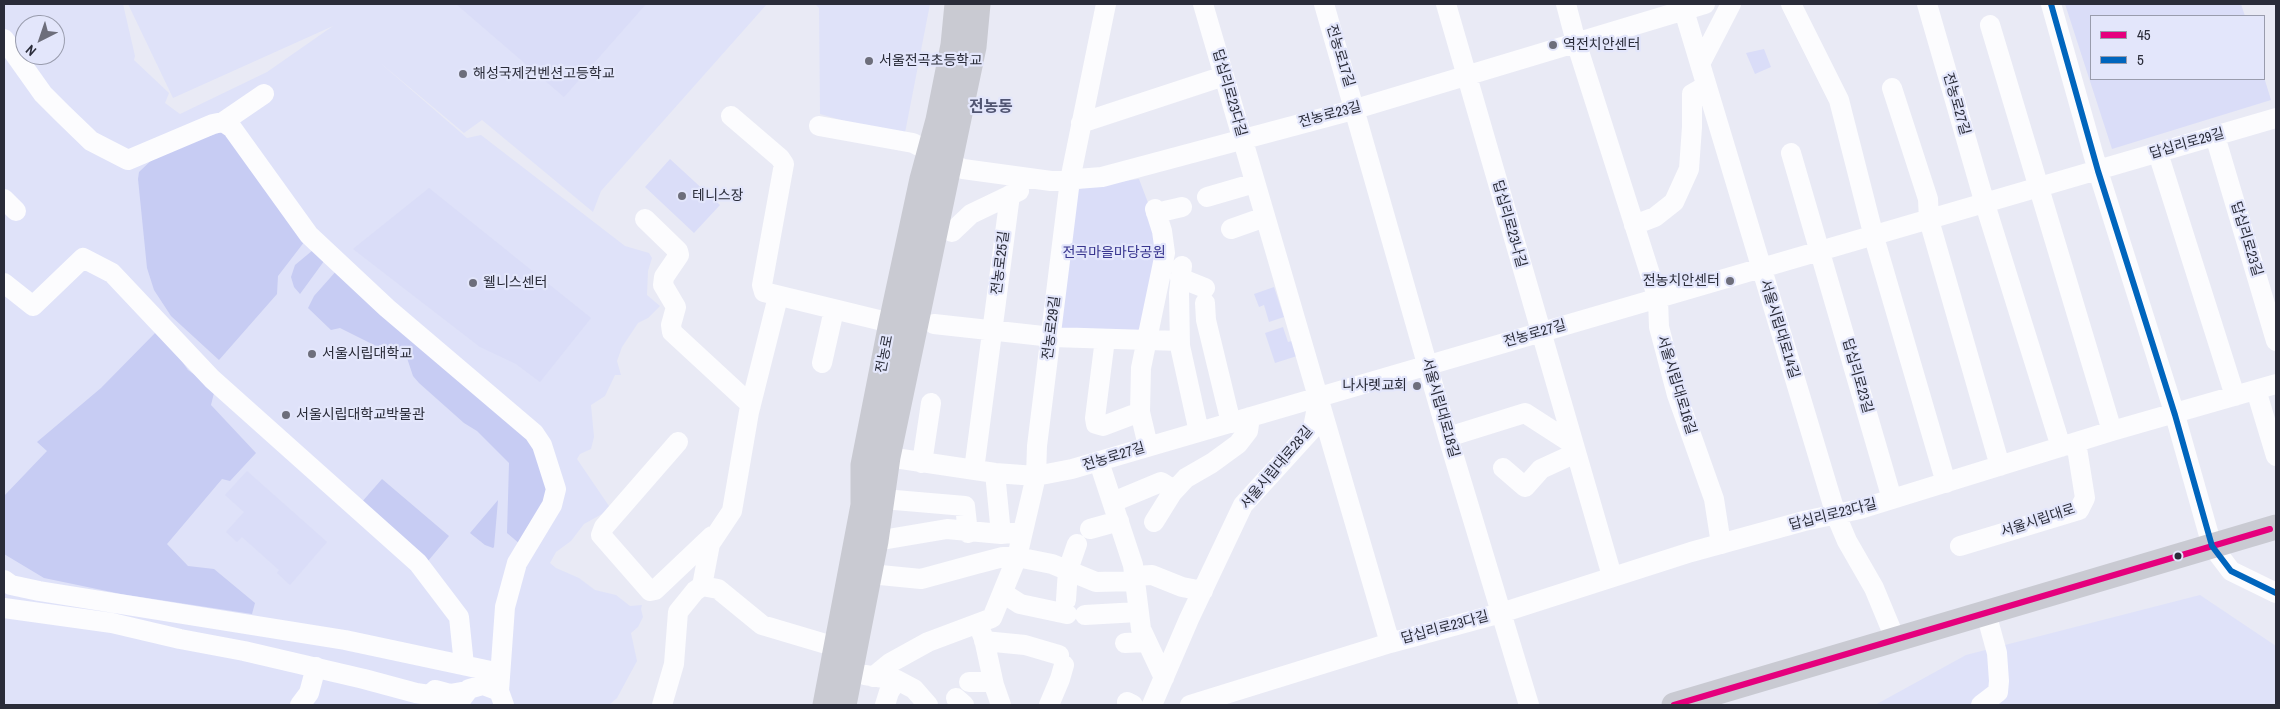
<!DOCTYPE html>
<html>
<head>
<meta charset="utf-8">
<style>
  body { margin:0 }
  #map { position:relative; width:2280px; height:709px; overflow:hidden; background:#e9eaf5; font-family:"Archivo Narrow",sans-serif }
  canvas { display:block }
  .frame { position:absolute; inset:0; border:5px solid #2a2c39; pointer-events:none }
  .legend { position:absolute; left:2090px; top:15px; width:175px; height:65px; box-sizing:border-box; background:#e3e6fb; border:1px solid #999cad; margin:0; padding:6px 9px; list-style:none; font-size:15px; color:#2a2c39 }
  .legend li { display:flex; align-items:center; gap:10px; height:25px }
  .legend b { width:25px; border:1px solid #999cad }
  .north { position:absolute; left:15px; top:15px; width:50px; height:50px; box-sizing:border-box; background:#e3e6fb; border:1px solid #999cad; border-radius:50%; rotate:221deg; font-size:14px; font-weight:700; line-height:20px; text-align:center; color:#2a2c39 }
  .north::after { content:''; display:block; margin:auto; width:18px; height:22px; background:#6d6e7b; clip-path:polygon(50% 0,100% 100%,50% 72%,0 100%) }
</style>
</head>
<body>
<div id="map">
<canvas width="2280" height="709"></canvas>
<div class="frame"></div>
<ul class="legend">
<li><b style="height:6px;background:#e5007d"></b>45</li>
<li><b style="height:6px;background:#0065bd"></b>5</li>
</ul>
<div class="north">N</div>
</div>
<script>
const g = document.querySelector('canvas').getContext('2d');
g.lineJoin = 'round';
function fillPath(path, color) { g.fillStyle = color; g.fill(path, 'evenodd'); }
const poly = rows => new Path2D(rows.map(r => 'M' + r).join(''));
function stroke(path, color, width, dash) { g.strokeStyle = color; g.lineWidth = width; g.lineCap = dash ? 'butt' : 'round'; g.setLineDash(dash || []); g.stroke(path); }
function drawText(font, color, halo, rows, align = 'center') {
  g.font = font + ' "Archivo Narrow","Noto Sans KR",sans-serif'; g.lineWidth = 4.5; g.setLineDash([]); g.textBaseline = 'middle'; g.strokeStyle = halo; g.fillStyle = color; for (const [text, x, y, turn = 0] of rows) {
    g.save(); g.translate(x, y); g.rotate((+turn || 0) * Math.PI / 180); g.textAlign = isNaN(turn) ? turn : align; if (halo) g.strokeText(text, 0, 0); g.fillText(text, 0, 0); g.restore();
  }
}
const built = poly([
  [4,4,123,4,135,56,134,60,169,93,165,103,180,114,267,72,333,26,173,98,128,4,767,4,601,191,593,212,482,120,464,133,378,61,467,138,481,135,625,246,649,253,652,258,648,271,647,295,660,306,648,318,638,323,622,347,617,361,621,375,615,375,605,396,591,405,594,437,591,449,580,454,577,459,611,509,584,524,571,541,556,552,550,563,556,568,579,578,595,590,616,595,630,606,642,605,641,609,643,617,638,627,631,633,637,661,617,698,609,705,4,705],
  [25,25,55,25,55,55,25,55],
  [815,4,930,4,904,138,820,114,819,8],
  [2200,595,2276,646,2276,705,1875,705,1966,655]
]);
const green = poly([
  [456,4,646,4,564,97],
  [2065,4,2241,4,2245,16,2091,16,2091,79,2264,77,2271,100,2112,149],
  [1764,49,1771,67,1755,74,1746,53],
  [670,159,720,205,694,233,645,187],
  [1139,179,1158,229,1144,338,1057,334,1077,191,1082,187],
  [429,188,591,318,540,382,516,364,480,347,353,249],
  [1274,287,1284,317,1269,322,1264,305,1259,307,1254,294],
  [1283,327,1288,342,1292,341,1297,356,1275,363,1265,333],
  [247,471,327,542,290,585,277,573,279,570,242,537,237,542,226,532,244,512,225,495]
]);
const forest = poly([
  [224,131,308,237,278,276,277,294,219,360,171,316,154,290,147,268,138,179,139,172,158,154],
  [313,250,327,257,300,294,294,287,291,277,295,265],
  [338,269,536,440,553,489,520,544,507,533,509,463,477,431,464,423,419,383,413,376,407,358,399,353,390,353,340,328,331,330,308,308,314,296],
  [159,329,188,370,203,381,214,393,211,405,256,453,230,481,222,479,167,544,188,566,214,569,255,603,252,614,121,594,44,578,4,554,4,496,47,451,37,442,101,388],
  [382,479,449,536,428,561,361,503],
  [498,500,494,547,493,548,485,545,470,533]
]);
const minor = poly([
  [1203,4,1390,643],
  [1324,4,1448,437,1529,705],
  [1446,4,1612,576],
  [1566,4,1576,42,1658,299,1659,327,1677,395,1714,499,1721,544],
  [1682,4,1836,515,1847,541,1874,588,1896,641],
  [1791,4,1839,100,1874,237,1946,483],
  [1927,4,1985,204,2061,447],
  [2051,4,2098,171,2175,415,2212,546,2231,571,2276,593],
  [1990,25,2112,431],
  [4,39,43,94,62,113,91,141,128,160,213,124,223,122,232,128,309,235,387,308,534,433,542,445,556,489,552,505,517,563,505,607,499,691],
  [1700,64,1731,4],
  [1892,88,1928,199,1929,220,2000,466],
  [731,116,780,158,784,164,762,285,764,292,891,323],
  [223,122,264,94],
  [1081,123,1224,76],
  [819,126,913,143,963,169,1051,181,1102,177,1349,111,1705,4],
  [2215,136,2276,341],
  [1791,153,1892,499],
  [2158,153,2235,396],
  [1207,197,1255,183],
  [4,199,16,211],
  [1156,213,1182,207],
  [645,219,678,251,679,255,664,277,663,285,676,307,671,325,672,332,751,405],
  [1634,225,1655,217,1674,202,1689,169,1692,127,1692,94,1706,86],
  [1231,229,1265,217],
  [952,232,971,214,1019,191],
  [1182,266,1179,293,1180,346,1199,432],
  [1180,278,1205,288],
  [4,283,33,306,83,258,112,273,212,379,418,563,459,617,464,665],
  [1205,303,1206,320,1231,423],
  [934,324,1052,337,1180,341],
  [1105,339,1095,418,1096,424,1103,426,1140,412],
  [822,363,834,310],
  [2256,390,2276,456],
  [1448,437,1525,413,1573,444],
  [678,442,604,527,601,535,650,591,655,590,712,536],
  [1148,446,1140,412,1141,368,1165,253,1162,231,1155,209],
  [888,457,995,473,1036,476,1072,469,2276,118],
  [1099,462,1133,565,1141,629,1164,678],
  [922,463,931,403],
  [1503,468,1525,487,1541,469,1576,453],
  [974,470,1010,195],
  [995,473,1001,534],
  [883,499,965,506,968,533],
  [1113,502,1161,482,1174,490],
  [1154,522,1172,493,1186,478,1212,463,1238,444,1248,431,1250,417],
  [1090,529,1119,521],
  [876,541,947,529,1001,534,1023,532],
  [1960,546,2079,510,2085,498,2076,442],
  [870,574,921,579,976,564,1003,557,1017,557,1052,564,1096,582,1136,581],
  [1135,576,1152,575,1182,587,1203,591],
  [4,580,11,585,39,591,345,640,500,673],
  [702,586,710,544,732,511,749,412,778,297],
  [1003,593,1020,604,1067,614],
  [1066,600,1068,570,1077,544],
  [4,608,112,623,180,639,244,651,364,679,416,693,436,696,454,705],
  [1085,615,1138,612],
  [978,624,984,639,994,685,1001,705],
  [984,641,1025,645,1059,655],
  [1125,643,1146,642],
  [865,675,897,680,914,689,928,705],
  [873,677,890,663,928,642,992,618,1017,557,1036,476,1037,446,1070,180,1106,4],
  [969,682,993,682],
  [435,690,450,694,467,691],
  [956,698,964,705],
  [460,701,469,689,483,685,499,691,504,705],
  [1127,702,1133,705],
  [300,705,309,693,316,667],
  [662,705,674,664,678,612,695,591,702,586,718,589,762,625,836,647],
  [885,705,889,692,897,680],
  [1049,705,1060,679,1064,665],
  [1152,705,1189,619,1243,505,1313,428,1318,402],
  [1190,705,1390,643,1501,613,1691,552,1804,521,1860,509,2112,431,2276,384],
  [1981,705,1998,692,1999,681,1997,653,1986,613]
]);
const major = poly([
  [825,705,863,505,863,465,891,323,922,179,938,120,953,45,957,4],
  [844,705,876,541,888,457,974,47,978,4],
  [1674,705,2276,527]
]);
const bus1 = poly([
  [1674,705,2270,529]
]);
const bus2 = poly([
  [2051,4,2098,171,2175,415,2212,546,2231,571,2276,593]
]);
const markers = [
  [1553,45,5,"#6d6e7b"],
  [869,61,5,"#6d6e7b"],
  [463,74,5,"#6d6e7b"],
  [682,196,5,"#6d6e7b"],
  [1730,281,5,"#6d6e7b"],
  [473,283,5,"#6d6e7b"],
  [312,354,5,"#6d6e7b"],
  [1417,386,5,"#6d6e7b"],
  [286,415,5,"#6d6e7b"],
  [2178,556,4.5,"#2a2c39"]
];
const poiNames = [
  ["역전치안센터",1563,45],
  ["서울전곡초등학교",879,61],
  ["해성국제컨벤션고등학교",473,74],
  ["테니스장",692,196],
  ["전농치안센터",1720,281,"right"],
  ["웰니스센터",483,283],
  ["서울시립대학교",322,354],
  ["나사렛교회",1407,386,"right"],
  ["서울시립대학교박물관",296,415]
];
const streetNames = [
  ["전농로17길",1340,56,73],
  ["답십리로23다길",1229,93,74],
  ["전농로27길",1956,104,74],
  ["전농로23길",1330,115,-15],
  ["답십리로29길",2187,144,-16],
  ["답십리로23나길",1509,224,74],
  ["답십리로23길",2246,239,73],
  ["전농로25길",1001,263,-83],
  ["전농로29길",1052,328,-83],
  ["서울시립대로14길",1779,329,73],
  ["전농로27길",1535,334,-16],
  ["전농로",885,354,-79],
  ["답십리로23길",1857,376,74],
  ["서울시립대로16길",1676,385,73],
  ["서울시립대로18길",1440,408,74],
  ["전농로27길",1114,457,-17],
  ["서울시립대로28길",1277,468,-50],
  ["답십리로23다길",1833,515,-14],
  ["서울시립대로",2038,521,-18],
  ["답십리로23다길",1445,628,-15]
];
const parkNames = [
  ["전곡마을마당공원",1114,253]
];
const quarterNames = [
  ["전농동",991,108]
];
fillPath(built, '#dfe2f9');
fillPath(green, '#daddf8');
fillPath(forest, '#c7ccf3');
stroke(minor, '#fcfcfe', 20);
stroke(major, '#c9cad2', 25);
stroke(bus1, '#e5007d', 6);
stroke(bus2, '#0065bd', 6);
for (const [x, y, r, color] of markers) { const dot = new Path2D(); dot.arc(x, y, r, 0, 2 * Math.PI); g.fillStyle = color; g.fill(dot); stroke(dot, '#e3e6fb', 2); }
drawText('14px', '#2a2c39', '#e3e6fb', poiNames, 'left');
drawText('14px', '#2a2c39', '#e3e6fb', streetNames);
drawText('14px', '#38358f', '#e3e6fb', parkNames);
drawText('bold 16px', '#515572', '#e3e6fb', quarterNames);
</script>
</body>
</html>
